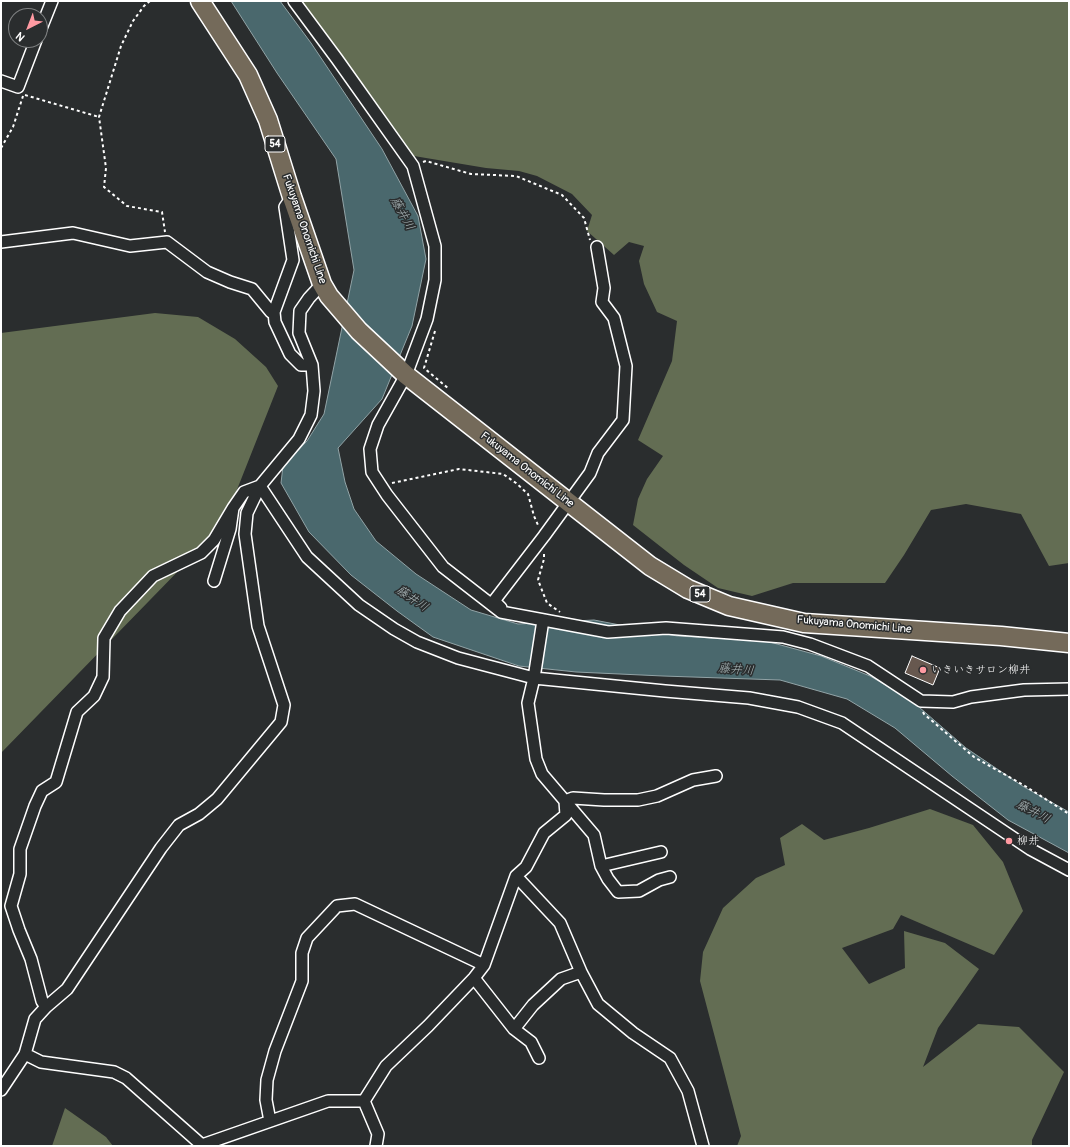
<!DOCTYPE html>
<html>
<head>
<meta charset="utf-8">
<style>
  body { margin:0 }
  #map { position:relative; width:1070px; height:1147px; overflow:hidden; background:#2a2d2e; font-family:Pangolin,sans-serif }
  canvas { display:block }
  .frame { position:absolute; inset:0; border:2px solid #fff; pointer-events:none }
  .north { position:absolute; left:8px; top:8px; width:40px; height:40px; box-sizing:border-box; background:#2a2d2e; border:1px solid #7f8182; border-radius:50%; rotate:222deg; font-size:11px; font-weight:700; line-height:16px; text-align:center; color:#fff }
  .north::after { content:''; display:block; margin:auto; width:14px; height:18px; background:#ff9aa2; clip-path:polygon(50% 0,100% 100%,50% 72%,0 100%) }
</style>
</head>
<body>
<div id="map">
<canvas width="1070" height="1147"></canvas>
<div class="frame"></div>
<div class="north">N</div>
</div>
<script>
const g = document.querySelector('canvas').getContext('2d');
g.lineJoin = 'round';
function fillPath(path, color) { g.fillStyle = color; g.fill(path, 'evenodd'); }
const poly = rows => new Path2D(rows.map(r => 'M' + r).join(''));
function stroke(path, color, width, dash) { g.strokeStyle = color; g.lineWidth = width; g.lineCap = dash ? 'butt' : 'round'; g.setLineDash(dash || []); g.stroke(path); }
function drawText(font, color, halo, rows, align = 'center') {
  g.font = font + ' Pangolin,"Klee One",sans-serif'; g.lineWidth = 3; g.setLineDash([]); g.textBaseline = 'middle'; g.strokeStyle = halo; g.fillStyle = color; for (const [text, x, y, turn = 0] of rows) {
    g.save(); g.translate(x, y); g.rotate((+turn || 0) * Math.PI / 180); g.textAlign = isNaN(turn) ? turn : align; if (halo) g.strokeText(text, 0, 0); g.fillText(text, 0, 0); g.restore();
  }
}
const green = poly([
  [295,1,1069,1,1069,563,1049,566,1021,514,966,504,931,510,904,555,885,583,793,583,752,596,718,588,684,565,633,525,638,499,647,479,663,456,638,440,672,361,677,321,657,312,644,284,639,261,644,246,629,242,614,255,587,231,592,215,572,194,537,176,519,171,486,168,414,156,402,152],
  [155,313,198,317,235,339,266,367,278,386,223,525,1,753,1,333],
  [930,809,973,825,1003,862,1023,911,994,955,901,915,893,929,842,948,869,984,905,968,904,931,945,943,979,969,938,1028,923,1067,978,1024,1019,1027,1064,1072,1032,1140,1032,1146,737,1146,741,1136,700,981,703,952,723,908,756,878,785,865,780,838,802,824,824,840,869,828],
  [65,1108,106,1137,113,1146,52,1146]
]);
const water = poly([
  [231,1,280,1,311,43,382,149,418,216,426,259,412,326,382,399,338,448,345,482,354,509,376,541,416,574,471,610,518,624,594,620,677,636,766,641,821,656,870,676,911,700,966,748,1024,787,1069,812,1069,853,1008,820,952,776,895,728,847,699,780,680,663,676,576,672,519,666,433,637,397,611,351,575,309,532,281,483,283,466,307,441,324,414,354,270,336,159,277,73,231,1]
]);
const building = poly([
  [912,656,940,668,933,685,905,673,912,656]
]);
const path = poly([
  [150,1,144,6,133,21,121,46,99,117,106,168,104,187,127,206,162,212,165,232],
  [25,95,99,117],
  [1,148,13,127,23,96],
  [423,162,426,161,471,174,516,176,562,195,584,218,590,240],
  [435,331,424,368,449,389],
  [392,483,459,469,503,474,516,483,528,494,534,516,538,525],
  [544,554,544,559,538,580,547,603,560,612],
  [923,712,924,714,974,757,1025,786,1069,814]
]);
const minor = poly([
  [294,1,337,59,413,166,435,246,435,280,427,319,406,375,378,425,370,449,372,472,387,495,443,567,501,612,608,632,666,628,783,637,810,644,868,666,921,701,953,702,971,697,1024,690,1069,689],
  [40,31,52,1],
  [1,81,18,87,36,40],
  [292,197,285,207,293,260,274,312,275,322,290,354,301,365,312,365],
  [1,242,73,233,130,246,167,242,207,272,230,282,252,289,271,312,274,312],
  [260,486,307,557,359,605,394,629,417,642,458,658,534,678,665,691,749,698,798,707,842,723,1030,849,1069,870],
  [214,581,230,529,233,508,244,492,260,486],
  [501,608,494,601,544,536,590,473,598,453,623,420,626,366,614,318,602,302,604,288,597,247],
  [543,620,534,678,528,703,536,759,542,774,594,835,601,866,608,879,618,892,639,891,659,880,670,877],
  [565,801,573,798,604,800,638,800,657,796,693,780,716,776],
  [601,866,661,852],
  [516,876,560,923,581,972,598,1004,633,1033,670,1058,688,1091,703,1146],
  [474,978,514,1029,531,1042,539,1058],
  [46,1007,42,1001,31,959,19,930,11,906,20,874,20,849,35,806,42,791,56,782,77,712,94,696,103,677,104,638,120,611,153,576,201,553,214,540,233,508],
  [514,1029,533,1005,561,979,581,972],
  [25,1054,41,1062,114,1072,126,1078,203,1146],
  [1,1090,25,1054,35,1019,46,1007,67,989,161,848,179,825,199,814,217,799,281,722,284,705,258,626,245,534,247,513,260,486,299,439,311,415,314,391,312,365,299,333,300,311,309,298,322,284],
  [364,1101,378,1134,376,1146],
  [270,1121,266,1100,267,1080,275,1051,302,981,302,953,307,938,337,906,355,904,484,965],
  [202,1145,328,1101,364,1101,386,1066,428,1026,474,978,484,965,516,876,526,867,544,833,566,815,565,801]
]);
const primary = poly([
  [200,1,248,75,268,120,292,197,322,284,329,296,359,331,406,375,650,566,688,589,729,606,804,623,1001,636,1069,643]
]);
const markers = [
  [923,670,4,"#ff9aa2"],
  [1009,841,4,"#ff9aa2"]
];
const shields = [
  [275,144,20],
  [700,594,20]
];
const shieldNames = [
  ["54",275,144],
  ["54",700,594]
];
const streetNames = [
  ["Fukuyama Onomichi Line",304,229,71],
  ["Fukuyama Onomichi Line",527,470,38],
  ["Fukuyama Onomichi Line",854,625,5]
];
const poiNames = [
  ["いきいきサロン柳井",931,670],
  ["柳井",1017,841]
];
const waterNames = [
  ["藤井川",402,214,61],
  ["藤井川",412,599,34],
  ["藤井川",736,670,5],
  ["藤井川",1033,812,28]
];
fillPath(green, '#636d53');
fillPath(water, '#4a686d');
stroke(water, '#92a4a7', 1);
fillPath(building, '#67584f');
stroke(building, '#fff', 1);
stroke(minor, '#fff', 14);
stroke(primary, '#fff', 21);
stroke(path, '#fff', 2, [3, 3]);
stroke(minor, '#2a2d2e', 11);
stroke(primary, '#746a5a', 18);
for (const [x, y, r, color] of markers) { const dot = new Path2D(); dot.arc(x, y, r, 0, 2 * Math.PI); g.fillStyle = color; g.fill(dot); stroke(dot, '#2a2d2e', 1.5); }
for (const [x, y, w] of shields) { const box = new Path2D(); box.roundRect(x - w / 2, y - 8, w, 16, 3); g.fillStyle = '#2a2d2e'; g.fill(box); stroke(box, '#fff', 1); }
drawText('bold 10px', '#fff', null, shieldNames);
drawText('11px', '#fff', '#2a2d2e', streetNames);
drawText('11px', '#fff', '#2a2d2e', poiNames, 'left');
drawText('italic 12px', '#aebbbd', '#2a2d2e', waterNames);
</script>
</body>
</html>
